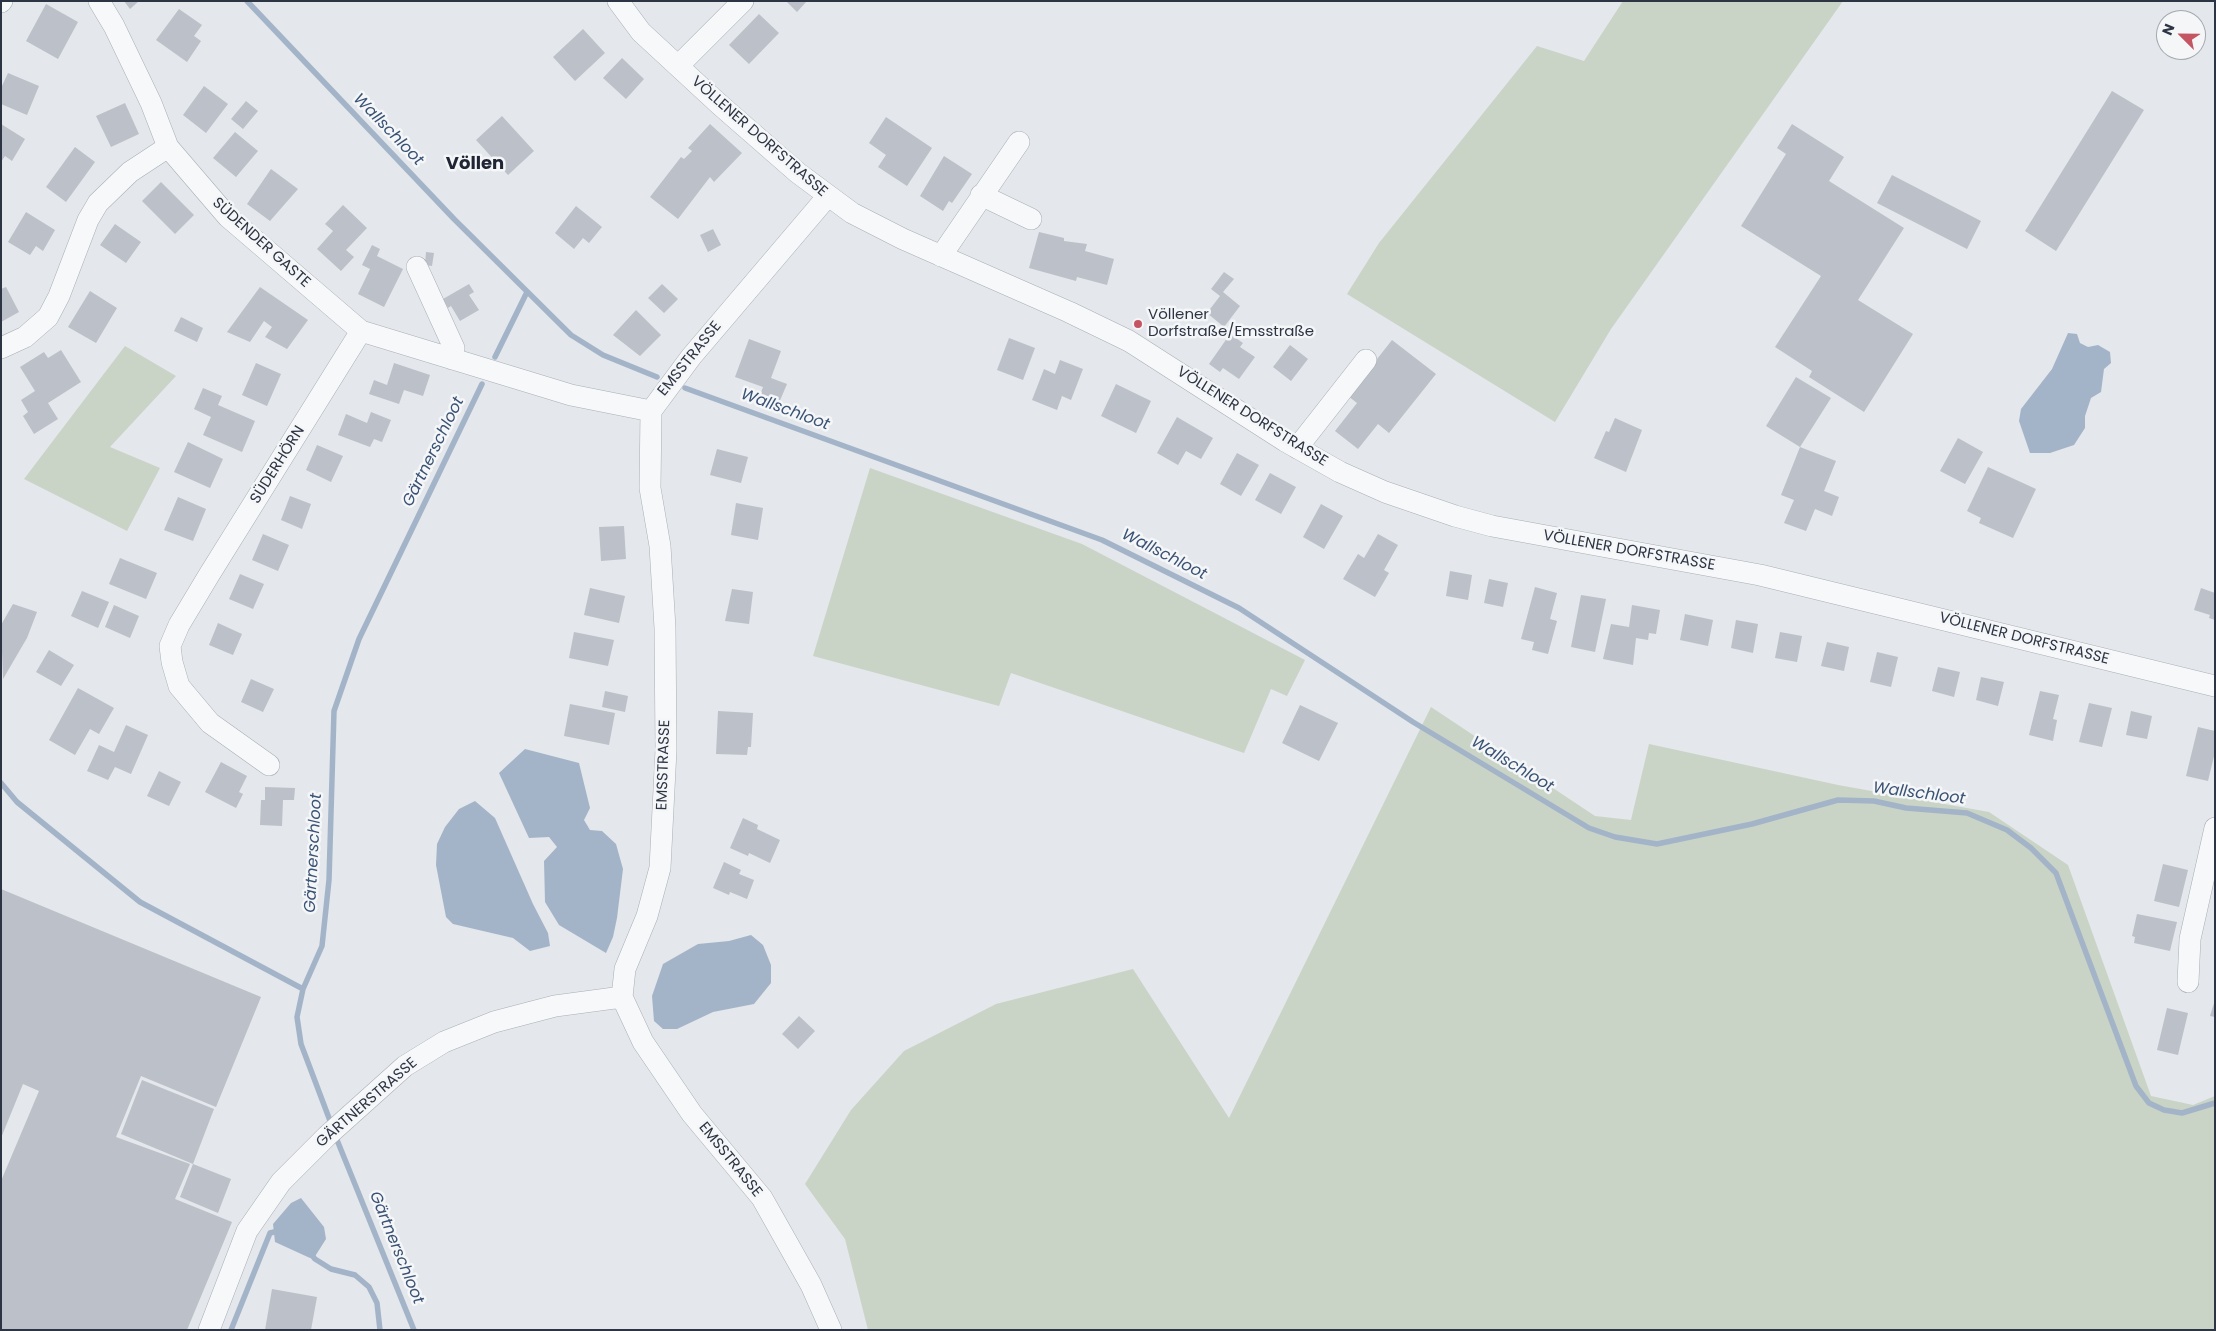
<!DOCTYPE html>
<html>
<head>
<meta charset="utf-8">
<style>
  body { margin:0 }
  #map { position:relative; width:2216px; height:1331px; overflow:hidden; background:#e4e7eb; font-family:Poppins,sans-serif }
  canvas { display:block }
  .frame { position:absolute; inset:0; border:2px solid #2d3443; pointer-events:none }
  .north { position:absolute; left:2156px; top:10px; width:50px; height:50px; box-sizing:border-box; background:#f4f6f8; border:1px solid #a4a8b0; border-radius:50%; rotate:293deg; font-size:14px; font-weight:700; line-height:20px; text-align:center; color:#2d3443 }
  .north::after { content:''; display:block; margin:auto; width:18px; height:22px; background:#c55562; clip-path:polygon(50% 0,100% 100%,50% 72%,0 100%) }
</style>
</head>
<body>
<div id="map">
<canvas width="2216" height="1331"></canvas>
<div class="frame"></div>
<div class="north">N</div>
</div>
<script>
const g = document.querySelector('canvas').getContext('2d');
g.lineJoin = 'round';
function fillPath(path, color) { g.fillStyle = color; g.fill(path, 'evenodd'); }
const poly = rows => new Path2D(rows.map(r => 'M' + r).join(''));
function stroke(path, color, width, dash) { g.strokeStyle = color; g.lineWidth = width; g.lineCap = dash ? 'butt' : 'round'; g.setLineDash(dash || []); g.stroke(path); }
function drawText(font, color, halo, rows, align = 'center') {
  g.font = font + ' Poppins,sans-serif'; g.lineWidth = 5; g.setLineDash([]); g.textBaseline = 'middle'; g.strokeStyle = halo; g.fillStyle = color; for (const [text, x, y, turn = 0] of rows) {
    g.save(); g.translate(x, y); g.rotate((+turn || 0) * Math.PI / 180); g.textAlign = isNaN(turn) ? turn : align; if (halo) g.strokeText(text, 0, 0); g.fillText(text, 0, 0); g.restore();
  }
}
const green = poly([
  [1623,1,1843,1,1611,329,1555,422,1347,294,1379,243,1537,46,1584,61],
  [125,346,176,376,110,447,160,468,127,531,24,479],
  [870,468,1082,544,1305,660,1287,696,1271,689,1244,753,1011,673,999,706,813,656],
  [1431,707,1595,816,1631,820,1649,744,1838,785,1989,812,2068,865,2151,1096,2193,1105,2215,1096,2215,1330,868,1330,845,1239,805,1184,851,1110,904,1051,996,1004,1133,969,1229,1118]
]);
const water = poly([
  [2068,333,2077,334,2080,343,2088,347,2098,345,2110,352,2111,363,2104,369,2101,392,2091,398,2085,416,2085,428,2074,445,2050,453,2030,453,2019,421,2021,409,2052,369],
  [525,749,579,763,590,808,584,820,590,830,602,831,616,844,623,869,617,918,613,937,606,953,559,925,545,902,544,861,557,847,549,837,529,838,499,773],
  [475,801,495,818,533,904,548,933,550,946,530,951,513,938,453,924,446,917,436,865,437,844,445,827,459,809],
  [751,935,763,945,771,965,771,983,754,1004,713,1012,677,1029,663,1029,654,1021,652,996,663,964,698,944,729,941],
  [301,1198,324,1227,326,1239,314,1258,310,1258,275,1242,273,1224,291,1203]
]);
const stream = poly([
  [247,1,454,219,571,335,603,355,657,377],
  [495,357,527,292],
  [685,388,1102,540,1239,608,1413,722,1589,828,1615,837,1657,844,1752,824,1838,800,1874,801,1906,808,1967,813,2007,830,2031,848,2056,873,2136,1086,2149,1103,2164,1110,2182,1113,2215,1103],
  [1,783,17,802,140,902,303,989],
  [332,1126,301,1044,297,1017,303,989,322,946,329,880,334,711,359,639,482,384],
  [335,1135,414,1330],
  [310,1253,315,1259,331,1269,355,1275,369,1287,377,1303,380,1330],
  [231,1330,270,1233,278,1231]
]);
const building = poly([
  [124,1,139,1,130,9],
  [786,1,807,1,797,12],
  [46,4,78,22,58,59,26,41],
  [179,9,202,25,194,36,201,41,187,62,156,40],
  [759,14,779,33,749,64,729,45],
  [583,29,605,53,575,81,553,57],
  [622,58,644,79,626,99,603,78],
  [8,73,39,86,27,115,1,104,1,88],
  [204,86,228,104,206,133,183,115],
  [2112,91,2144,110,2056,251,2025,231],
  [246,101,258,111,243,129,231,119],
  [125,103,139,134,111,147,96,116],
  [502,116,534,151,508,175,476,140],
  [886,117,932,148,907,186,878,167,886,155,869,143],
  [1,124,25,139,12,161,5,156,1,162],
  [710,124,742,153,714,182,710,177,678,219,650,197,681,157,684,159,692,151,688,148],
  [1792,124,1844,157,1829,181,1904,228,1858,300,1913,334,1864,412,1809,377,1812,371,1775,347,1821,276,1741,226,1786,154,1777,148],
  [235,132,258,151,236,177,213,158],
  [75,147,95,162,66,202,46,187],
  [944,156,972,174,952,203,949,201,943,211,920,196],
  [271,169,298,189,270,221,247,204],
  [1892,175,1981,221,1967,249,1877,203],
  [161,182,194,215,175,234,142,201],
  [343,205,367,228,346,250,354,257,341,271,317,249,333,231,325,224],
  [576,206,602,227,589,243,583,238,574,249,555,233],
  [26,212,55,230,43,251,36,246,30,255,8,242],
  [115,224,141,242,126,263,100,245],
  [713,229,721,245,708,252,700,235],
  [1039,232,1064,238,1064,241,1087,244,1085,251,1114,259,1107,285,1077,277,1076,281,1029,268],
  [372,245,380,249,377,256,403,269,384,307,358,294,370,269,362,265],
  [426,252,434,253,432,266,425,265],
  [1224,272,1234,279,1223,292,1240,306,1224,327,1207,313,1220,296,1211,289],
  [469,284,474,292,469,295,479,310,460,321,451,306,448,308,443,299],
  [662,284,678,299,664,313,648,298],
  [6,287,19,312,1,322,1,289],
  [260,287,308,320,287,349,265,337,272,327,264,321,250,342,227,332],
  [90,291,117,308,96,343,68,327],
  [636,310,661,335,640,356,613,335],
  [181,317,203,328,197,342,174,331],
  [1230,334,1243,343,1240,347,1255,357,1239,379,1223,368,1220,372,1209,364],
  [1009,338,1035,348,1023,380,997,370],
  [749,339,781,351,771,378,787,384,778,405,759,398,763,387,735,377],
  [1392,340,1436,374,1389,433,1378,424,1358,449,1335,431,1357,403,1348,396],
  [1290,345,1308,359,1291,381,1273,367],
  [61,350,81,382,48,403,58,419,34,434,23,416,28,412,21,400,35,391,20,367,44,352,48,358],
  [1060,360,1083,369,1071,400,1062,396,1057,410,1032,400,1044,369,1055,374],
  [256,363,281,374,267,406,242,395],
  [394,363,430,375,423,396,404,390,399,404,369,394,374,380,387,385],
  [1796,377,1831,398,1800,447,1766,426],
  [1116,384,1151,401,1136,433,1101,416],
  [203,388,222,396,218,405,255,421,242,452,203,435,211,417,194,409],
  [371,412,391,420,382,442,374,439,370,447,338,435,346,414,367,423],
  [1177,417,1213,438,1201,459,1186,451,1178,465,1157,453],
  [1615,418,1642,430,1626,472,1594,458,1606,431,1609,432],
  [1958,438,1983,452,1965,484,1940,471],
  [188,442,223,459,210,488,174,472],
  [317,445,343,456,331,482,306,470],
  [1800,447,1836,461,1824,491,1839,497,1832,516,1815,509,1806,531,1784,523,1794,500,1781,495],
  [717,449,748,457,741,483,710,475],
  [1237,453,1259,465,1241,496,1220,484],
  [1988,467,2036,489,2013,538,1979,523,1981,518,1967,511],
  [1270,473,1296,487,1281,514,1255,500],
  [290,496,311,504,302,529,281,520],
  [178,497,206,509,193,541,164,530],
  [736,503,763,508,758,540,731,535],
  [1321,504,1343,516,1324,549,1303,537],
  [624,526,626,559,601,561,599,527],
  [263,534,289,545,278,571,252,560],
  [1378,534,1398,545,1384,570,1389,573,1375,597,1343,579,1358,554,1364,558],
  [120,558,157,573,146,599,109,584],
  [1450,571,1472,575,1468,600,1446,596],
  [240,574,264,584,253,609,229,599],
  [1489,579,1508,583,1503,607,1484,603],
  [1535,587,1557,593,1550,619,1557,621,1548,654,1532,650,1534,642,1521,639],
  [590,588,625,596,619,623,584,615],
  [2201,588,2215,593,2215,620,2209,618,2210,615,2194,610],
  [732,589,753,592,749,624,725,621],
  [82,591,109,602,98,628,71,616],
  [1581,595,1606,599,1595,652,1571,647],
  [13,604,37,612,27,638,3,679,1,625],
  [114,605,139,616,130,638,105,627],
  [1632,605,1660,610,1656,634,1649,633,1648,640,1636,638,1633,665,1603,659,1611,624,1629,627],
  [1685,614,1713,620,1708,646,1680,640],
  [1736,620,1758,624,1753,653,1731,648],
  [218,623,242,634,233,655,209,645],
  [574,632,614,640,608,666,569,658],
  [1780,632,1802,636,1797,662,1775,658],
  [1827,642,1849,647,1844,671,1821,666],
  [49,650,74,665,61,686,36,672],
  [1877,652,1898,657,1891,687,1870,682],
  [1938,667,1960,672,1954,697,1932,691],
  [1981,677,2004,682,1998,706,1976,700],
  [251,679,274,689,263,712,241,702],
  [78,688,114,708,99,734,90,729,75,755,49,740],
  [605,691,628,696,625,712,602,707],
  [2040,691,2059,695,2053,719,2057,720,2053,741,2029,735],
  [2089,703,2112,708,2102,747,2079,742],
  [570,704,615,713,609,745,564,736],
  [1300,705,1338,723,1319,761,1282,743],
  [718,711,753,713,751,747,748,747,747,755,716,754],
  [2131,711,2152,716,2147,739,2126,735],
  [126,725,148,735,131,774,115,767,108,780,87,771,99,745,114,752],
  [2198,727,2215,731,2215,752,2208,781,2186,776],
  [221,762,247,776,239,792,243,794,236,808,205,792],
  [159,771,181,782,169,806,147,796],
  [265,787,295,788,294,800,283,800,282,826,260,825,261,800,265,800],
  [743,818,758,825,757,829,780,840,770,863,749,853,748,856,730,848],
  [724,862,741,870,739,874,754,880,747,899,730,892,729,895,713,888],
  [2163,864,2188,870,2179,907,2154,901],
  [1,889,261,997,216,1107,141,1076,116,1137,190,1164,175,1199,232,1222,187,1330,1,1330,1,1181,39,1091,23,1084,1,1138],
  [2137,914,2177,922,2170,951,2134,943,2135,937,2132,936],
  [2215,1000,2215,1017,2210,1016],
  [2167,1008,2188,1013,2178,1055,2157,1050],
  [799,1016,815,1031,798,1049,782,1034],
  [142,1080,214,1109,193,1164,121,1134],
  [193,1164,231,1179,218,1213,180,1197],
  [272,1289,317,1297,311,1330,265,1330]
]);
const minor = poly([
  [99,1,114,26,151,103,168,147,228,217,361,331],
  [618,1,641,32,719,104,798,173,852,213,903,239,1069,312,1129,341,1285,441,1340,472,1385,492,1455,516,1492,526,1760,575,2215,686],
  [1,2,2,1],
  [678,66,743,1],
  [981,195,1031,219],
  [827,197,691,357,651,411,650,488,660,546,665,628,666,750,660,868,647,916,625,969,622,997,643,1042,692,1114,762,1198,811,1285,831,1330],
  [941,256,1019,142],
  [417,267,454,348,452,359],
  [1,348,25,337,48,317,59,296,88,220,98,203,130,172,168,147],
  [1297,448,1366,360],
  [269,765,210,723,179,686,172,662,170,646,179,625,209,575,361,331,571,395,651,411],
  [2188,982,2190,939,2215,828],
  [209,1330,247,1231,281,1182,327,1136,405,1066,444,1042,494,1022,555,1006,622,997]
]);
const markers = [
  [1138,324,5,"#c55562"]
];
const streetNames = [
  ["VÖLLENER DORFSTRASSE",759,137,41],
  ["SÜDENDER GASTE",261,243,42],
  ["EMSSTRASSE",690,359,-51],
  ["VÖLLENER DORFSTRASSE",1252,417,32],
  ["SÜDERHÖRN",278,465,-58],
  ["VÖLLENER DORFSTRASSE",1629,551,10],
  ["VÖLLENER DORFSTRASSE",2024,639,14],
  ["EMSSTRASSE",664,765,-88],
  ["GÄRTNERSTRASSE",367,1103,-41],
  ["EMSSTRASSE",730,1160,51]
];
const poiNames = [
  ["Völlener",1148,315],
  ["Dorfstraße/Emsstraße",1148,332]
];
const waterNames = [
  ["Wallschloot",388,130,46],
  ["Wallschloot",785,410,20],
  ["Gärtnerschloot",434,452,-64],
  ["Wallschloot",1164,555,27],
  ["Wallschloot",1512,765,31],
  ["Wallschloot",1919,794,7],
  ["Gärtnerschloot",314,853,-87],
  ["Gärtnerschloot",396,1248,68]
];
const quarterNames = [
  ["Völlen",475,164]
];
fillPath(green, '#c9d4c6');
fillPath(water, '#a3b4c8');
stroke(stream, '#a3b4c8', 5.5);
fillPath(building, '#bcc0c8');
stroke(minor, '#a9aeb5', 22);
stroke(minor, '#f7f8fa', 21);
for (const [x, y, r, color] of markers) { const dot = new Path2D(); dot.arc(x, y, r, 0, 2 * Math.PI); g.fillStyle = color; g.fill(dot); stroke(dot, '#f4f6f8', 2); }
drawText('15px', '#2d3443', '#f4f6f8', streetNames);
drawText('15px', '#2d3443', '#f4f6f8', poiNames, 'left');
drawText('italic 16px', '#3a5274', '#f4f6f8', waterNames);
drawText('bold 18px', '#1f2534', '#f4f6f8', quarterNames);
</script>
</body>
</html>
